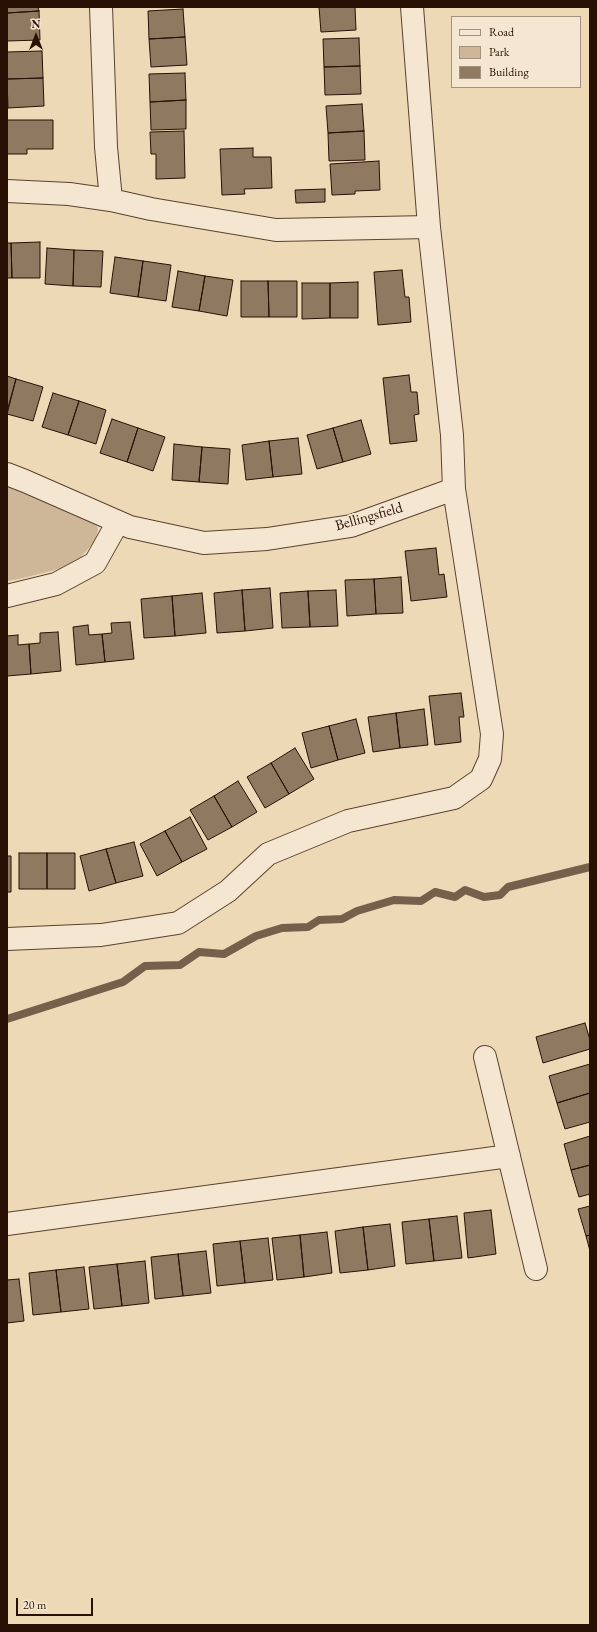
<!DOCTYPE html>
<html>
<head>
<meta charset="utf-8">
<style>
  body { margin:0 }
  #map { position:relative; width:597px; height:1632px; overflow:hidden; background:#eed9b6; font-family:"EB Garamond",serif }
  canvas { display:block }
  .frame { position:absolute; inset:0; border:8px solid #291005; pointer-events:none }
  .legend { position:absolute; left:451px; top:16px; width:130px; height:72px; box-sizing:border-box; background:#f4e6d0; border:1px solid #a3907f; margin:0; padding:5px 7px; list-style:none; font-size:12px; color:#291005 }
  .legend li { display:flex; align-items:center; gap:8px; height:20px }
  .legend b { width:20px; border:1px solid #a3907f }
  .north { position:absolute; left:16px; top:16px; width:40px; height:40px; -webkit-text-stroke:3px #f4e6d0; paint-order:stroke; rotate:0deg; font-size:11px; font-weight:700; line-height:16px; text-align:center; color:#291005 }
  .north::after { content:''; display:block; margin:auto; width:14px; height:18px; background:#291005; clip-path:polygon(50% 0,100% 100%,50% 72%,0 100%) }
  .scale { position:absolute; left:16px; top:1598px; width:77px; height:18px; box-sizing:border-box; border:2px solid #291005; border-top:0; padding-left:5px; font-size:12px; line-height:14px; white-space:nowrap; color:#291005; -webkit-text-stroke:3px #f4e6d0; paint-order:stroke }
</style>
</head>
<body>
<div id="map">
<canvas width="597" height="1632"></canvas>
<div class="frame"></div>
<ul class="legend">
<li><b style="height:5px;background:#f4e6d0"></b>Road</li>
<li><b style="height:11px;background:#cdb798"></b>Park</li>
<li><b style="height:11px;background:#8f7961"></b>Building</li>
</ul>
<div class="north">N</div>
<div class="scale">20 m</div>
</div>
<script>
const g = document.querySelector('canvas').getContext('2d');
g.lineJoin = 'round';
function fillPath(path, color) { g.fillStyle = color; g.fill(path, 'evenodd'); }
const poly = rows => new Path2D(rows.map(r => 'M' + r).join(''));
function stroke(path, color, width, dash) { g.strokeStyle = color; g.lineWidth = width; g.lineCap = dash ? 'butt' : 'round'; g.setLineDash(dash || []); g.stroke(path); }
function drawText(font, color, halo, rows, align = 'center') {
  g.font = font + ' "EB Garamond",serif'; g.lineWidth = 3.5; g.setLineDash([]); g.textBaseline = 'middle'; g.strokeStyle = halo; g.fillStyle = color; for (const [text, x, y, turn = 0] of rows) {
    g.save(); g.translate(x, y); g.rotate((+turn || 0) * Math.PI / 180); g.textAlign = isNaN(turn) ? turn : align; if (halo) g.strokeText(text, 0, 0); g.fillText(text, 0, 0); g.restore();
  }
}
const green = poly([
  [7,482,96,519,98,531,94,542,81,557,59,569,19,579,7,581]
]);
const stream = poly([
  [7,1019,123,982,145,966,180,965,199,952,224,954,256,936,282,928,308,927,319,920,342,919,357,911,394,900,421,901,435,892,455,897,465,890,484,897,500,895,508,887,590,867]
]);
const building = poly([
  [7,7,38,7,39,11,7,13,7,7],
  [319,7,355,7,356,30,321,32,319,7],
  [183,9,185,37,149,39,148,11,183,9],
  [39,11,40,40,7,41,7,13,39,11],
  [185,37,187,65,151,67,149,39,185,37],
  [359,38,360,66,324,67,323,39,359,38],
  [42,51,43,78,7,79,7,52,42,51],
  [360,66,361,94,325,95,324,67,360,66],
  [185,73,186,100,150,102,149,74,185,73],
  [43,78,44,106,8,108,7,79,43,78],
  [186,100,186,129,151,130,150,102,186,100],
  [362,104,364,131,328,133,326,106,362,104],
  [7,120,53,120,53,149,27,149,27,154,7,154,7,120],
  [184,131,185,178,156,179,156,154,151,154,150,132,184,131],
  [364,131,365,160,329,161,328,133,364,131],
  [253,148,253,157,271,157,272,188,244,189,245,194,222,195,220,149,253,148],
  [379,161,380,190,355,191,355,194,332,195,330,164,379,161],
  [325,189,325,202,296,203,295,190,325,189],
  [40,242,40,278,12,278,11,243,40,242],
  [7,243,11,243,12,278,7,278,7,243],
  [47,248,74,250,73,286,45,284,47,248],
  [74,250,103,251,101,287,73,286,74,250],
  [115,257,143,261,138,297,110,293,115,257],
  [143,261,171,265,166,301,138,297,143,261],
  [402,270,405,297,409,297,411,322,378,325,374,272,402,270],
  [178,271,205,276,199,311,172,307,178,271],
  [205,276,233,280,227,316,199,311,205,276],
  [241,281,268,281,269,317,241,317,241,281],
  [268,281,297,281,297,317,269,317,268,281],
  [358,282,358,318,330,318,330,283,358,282],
  [302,283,330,283,330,318,302,319,302,283],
  [409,375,411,392,417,392,419,414,414,415,417,441,390,444,383,378,409,375],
  [7,376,16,379,7,411,7,376],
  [16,379,43,387,33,421,7,414,16,379],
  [53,393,79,401,68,435,42,427,53,393],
  [79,401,106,410,96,444,68,435,79,401],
  [112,419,138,428,127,462,100,453,112,419],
  [361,420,371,454,343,462,333,428,361,420],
  [138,428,165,437,153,471,127,462,138,428],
  [333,428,343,462,317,469,307,435,333,428],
  [298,438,302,474,273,477,269,441,298,438],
  [269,441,273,477,246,480,242,445,269,441],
  [174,444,202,447,199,482,172,480,174,444],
  [202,447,230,449,228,484,199,482,202,447],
  [436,548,439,575,444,574,447,597,411,601,405,551,436,548],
  [401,577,403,613,376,614,374,579,401,577],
  [374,579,376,614,347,616,345,580,374,579],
  [270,588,273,628,245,631,242,590,270,588],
  [242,590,245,631,217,633,214,593,242,590],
  [336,590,338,626,310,627,308,591,336,590],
  [308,591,310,627,282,628,280,593,308,591],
  [202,593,206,633,175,636,172,596,202,593],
  [172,596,175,636,144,638,141,599,172,596],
  [130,622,134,659,105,662,102,634,112,633,111,623,130,622],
  [88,625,89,635,102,634,105,662,76,665,73,627,88,625],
  [58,632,61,671,31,674,29,644,40,643,40,633,58,632],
  [18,635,18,645,29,644,31,674,7,676,7,636,18,635],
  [461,693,464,717,459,717,461,742,435,745,429,696,461,693],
  [424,709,428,745,400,748,396,713,424,709],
  [396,713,400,748,373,752,368,717,396,713],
  [356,719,365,753,338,760,329,726,356,719],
  [329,726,338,760,311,768,302,733,329,726],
  [295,748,314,779,289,794,271,763,295,748],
  [271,763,289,794,265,808,247,777,271,763],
  [238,781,257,812,232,827,214,796,238,781],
  [214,796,232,827,208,840,190,810,214,796],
  [190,817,207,849,182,862,165,831,190,817],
  [165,831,182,862,157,876,140,844,165,831],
  [134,842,143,876,116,883,106,849,134,842],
  [106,849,116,883,89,891,80,856,106,849],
  [19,853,47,853,47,889,19,889,19,853],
  [47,853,75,853,75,889,47,889,47,853],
  [7,856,11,856,11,892,7,892,7,856],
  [585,1023,590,1040,590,1049,543,1063,536,1037,585,1023],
  [590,1064,590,1093,557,1103,549,1076,590,1064],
  [590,1093,590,1122,565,1129,557,1103,590,1093],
  [590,1136,590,1165,571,1170,564,1144,590,1136],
  [590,1165,590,1194,579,1197,571,1170,590,1165],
  [590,1206,590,1235,586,1236,578,1209,590,1206],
  [491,1210,496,1254,468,1258,464,1213,491,1210],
  [457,1216,462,1258,434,1261,429,1219,457,1216],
  [429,1219,434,1261,406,1264,402,1222,429,1219],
  [390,1224,395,1266,368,1270,363,1227,390,1224],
  [363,1227,368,1270,340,1273,335,1231,363,1227],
  [327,1232,332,1273,304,1277,300,1235,327,1232],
  [300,1235,304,1277,277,1280,272,1238,300,1235],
  [590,1235,590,1251,586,1236,590,1235],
  [268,1238,273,1280,245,1283,240,1241,268,1238],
  [240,1241,245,1283,217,1286,213,1244,240,1241],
  [206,1251,211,1293,183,1296,178,1254,206,1251],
  [178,1254,183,1296,155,1299,151,1257,178,1254],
  [145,1261,149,1303,122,1306,117,1264,145,1261],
  [117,1264,122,1306,94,1309,89,1267,117,1264],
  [84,1267,89,1309,61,1312,56,1270,84,1267],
  [56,1270,61,1312,33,1315,29,1273,56,1270],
  [19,1279,24,1321,7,1323,7,1280,19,1279]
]);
const street = poly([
  [101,7,106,147,111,200],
  [7,191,69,194,111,200,151,209,276,230,429,227,412,7],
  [7,474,25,481,130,527,204,543,267,539,351,526,454,489,452,435,429,227],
  [7,596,56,584,95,563,118,522],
  [7,939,101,935,178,923,228,891,268,854,348,821,454,798,481,779,490,759,492,734,454,489],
  [485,1057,536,1269],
  [7,1224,509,1156]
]);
const streetNames = [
  ["Bellingsfield",369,517,-16]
];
fillPath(green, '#cdb798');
stroke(stream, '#77604b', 8);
fillPath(building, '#8f7961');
stroke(building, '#291005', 1);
stroke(street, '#5a4231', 24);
stroke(street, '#f4e6d0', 22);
drawText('15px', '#291005', '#f4e6d0', streetNames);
</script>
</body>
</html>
